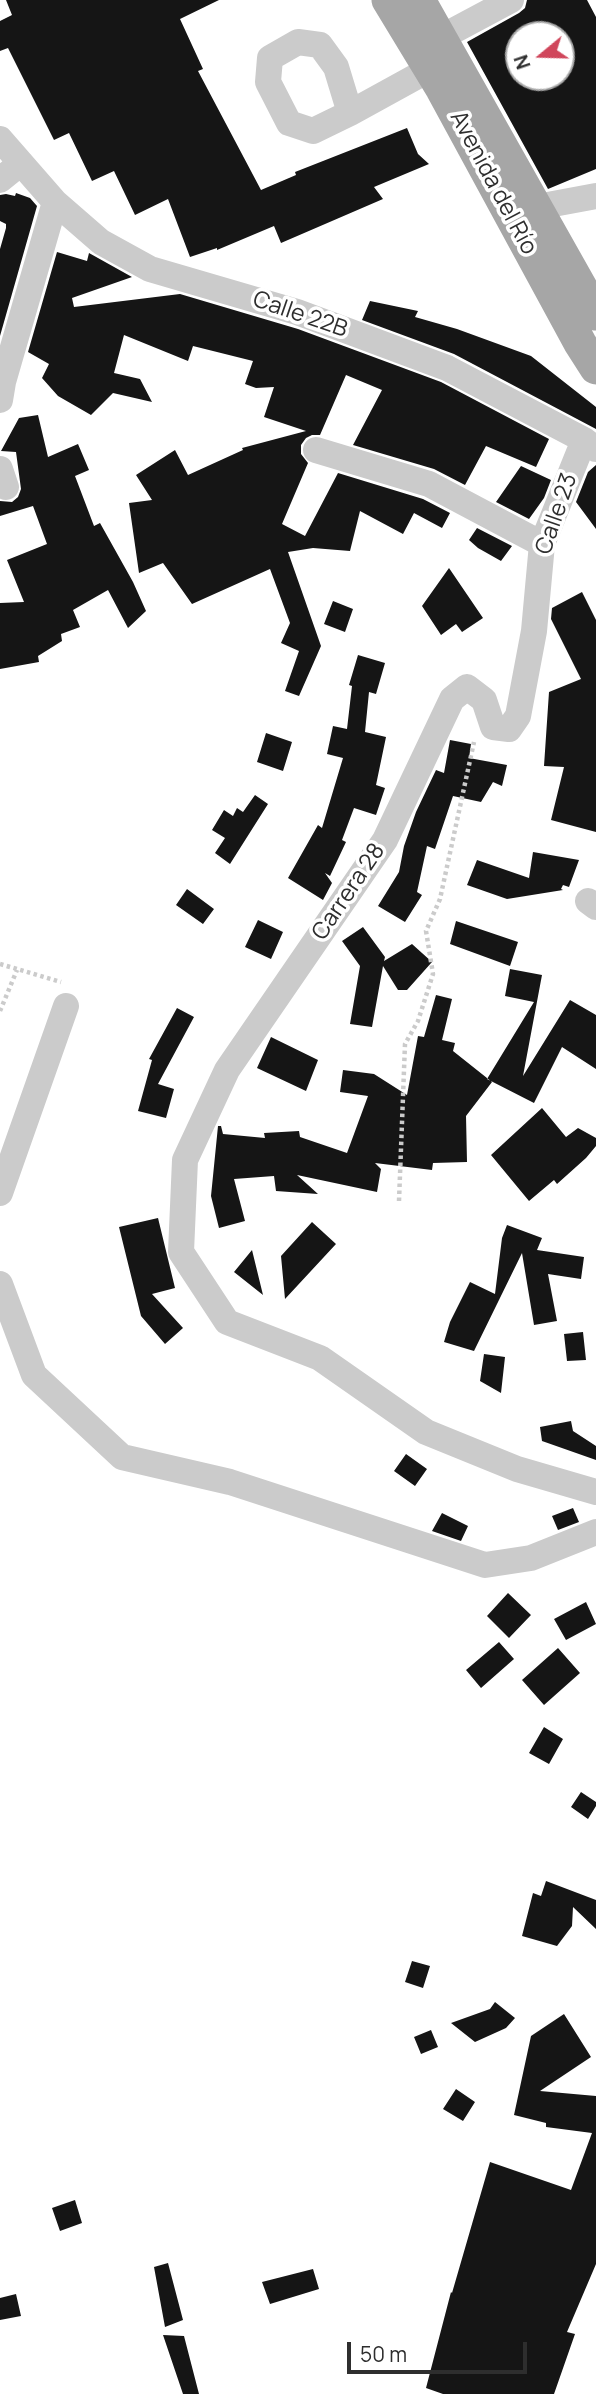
<!DOCTYPE html>
<html>
<head>
<meta charset="utf-8">
<style>
  body { margin:0 }
  #map { position:relative; width:596px; height:2394px; overflow:hidden; background:#fff; font-family:Manrope,sans-serif }
  canvas { display:block }
  .north { position:absolute; left:505px; top:21px; width:70px; height:70px; box-sizing:border-box; background:#fff; border:2px solid #ababab; border-radius:50%; rotate:251deg; font-size:19px; font-weight:700; line-height:28px; text-align:center; color:#2e2e2e }
  .north::after { content:''; display:block; margin:auto; width:24px; height:32px; background:#d0465b; clip-path:polygon(50% 0,100% 100%,50% 72%,0 100%) }
  .scale { position:absolute; left:347px; top:2342px; width:180px; height:32px; box-sizing:border-box; border:4px solid #2e2e2e; border-top:0; padding-left:9px; font-size:21px; line-height:24px; white-space:nowrap; color:#2e2e2e; -webkit-text-stroke:5px #fff; paint-order:stroke }
</style>
</head>
<body>
<div id="map">
<canvas width="596" height="2394"></canvas>
<div class="north">N</div>
<div class="scale">50 m</div>
</div>
<script>
const g = document.querySelector('canvas').getContext('2d');
g.lineJoin = 'round';
function fillPath(path, color) { g.fillStyle = color; g.fill(path, 'evenodd'); }
const poly = rows => new Path2D(rows.map(r => 'M' + r).join(''));
function stroke(path, color, width, dash) { g.strokeStyle = color; g.lineWidth = width; g.lineCap = dash ? 'butt' : 'round'; g.setLineDash(dash || []); g.stroke(path); }
function drawText(font, color, halo, rows, align = 'center') {
  g.font = font + ' Manrope,sans-serif'; g.lineWidth = 7; g.setLineDash([]); g.textBaseline = 'middle'; g.strokeStyle = halo; g.fillStyle = color; for (const [text, x, y, turn = 0] of rows) {
    g.save(); g.translate(x, y); g.rotate((+turn || 0) * Math.PI / 180); g.textAlign = isNaN(turn) ? turn : align; if (halo) g.strokeText(text, 0, 0); g.fillText(text, 0, 0); g.restore();
  }
}
const building = poly([
  [6,0,219,0,180,19,203,69,198,71,261,190,296,175,295,172,407,128,418,154,429,164,374,187,383,199,281,243,274,226,217,250,217,248,190,257,168,199,135,215,114,171,92,181,69,133,54,140,8,48,0,51,0,21,12,15],
  [527,0,587,0,596,17,596,169,548,189,467,42,519,13,525,8],
  [519,35,561,35,561,77,519,77],
  [16,193,30,198,37,206,0,336,0,249,6,228,6,224,0,221,0,195,6,194,15,196],
  [57,252,87,261,89,253,132,277,72,298,74,307,180,294,298,329,441,382,549,439,536,467,486,446,465,485,434,469,353,445,382,390,346,375,320,435,312,435,306,438,301,445,301,454,308,463,282,524,305,536,338,473,423,499,450,513,442,528,414,513,403,534,360,511,350,551,313,548,288,552,321,646,299,696,285,691,299,651,281,643,290,623,270,569,192,604,163,563,139,573,129,503,152,500,136,475,175,450,188,475,243,450,242,448,306,431,264,417,274,387,256,388,245,384,253,361,193,346,188,361,124,335,114,373,140,379,152,402,113,393,91,415,58,396,42,378,49,364,28,352],
  [370,301,418,311,415,317,457,329,531,356,596,407,596,429,454,354,362,320],
  [38,415,48,457,78,444,89,470,75,476,94,526,100,523,133,582,146,611,128,628,108,590,73,610,80,627,61,634,62,641,38,656,39,662,0,669,0,603,24,602,7,560,47,544,33,506,0,516,0,501,12,502,18,497,21,489,16,452,1,451,19,418],
  [596,465,596,529,576,502,588,472],
  [521,466,551,480,544,498,529,519,496,502],
  [477,528,512,546,501,561,478,548,469,540],
  [449,568,483,618,462,632,456,624,441,635,422,606],
  [582,592,596,620,596,832,551,820,564,767,544,766,549,692,581,679,551,619,552,608],
  [333,601,353,609,345,632,324,624],
  [358,655,385,663,376,694,369,692,365,732,386,737,376,785,385,788,376,815,354,808,342,840,346,842,330,876,325,873,332,883,323,900,288,878,318,825,322,828,343,758,327,754,333,726,347,729,352,686,349,685],
  [266,733,292,742,283,771,257,762],
  [450,740,471,744,469,758,507,765,502,786,493,782,481,802,453,796,435,849,427,846,417,892,422,895,405,922,378,906,399,872,404,846,416,812,436,770,444,773],
  [255,795,268,804,230,864,215,853,225,838,212,830,224,810,233,816,237,808,243,812],
  [533,852,579,860,569,887,563,885,561,889,563,890,507,899,467,885,477,860,529,878],
  [187,889,214,909,203,924,176,905],
  [258,920,283,932,271,959,245,947],
  [456,921,518,942,510,966,450,944],
  [363,927,385,957,384,961,412,944,432,962,407,990,398,990,383,966,372,1027,350,1024,360,966,342,941],
  [510,969,542,975,523,1076,570,1000,596,1015,596,1069,562,1047,534,1103,487,1079,534,1002,505,996],
  [436,995,452,999,442,1040,455,1043,453,1051,492,1082,466,1116,467,1162,433,1163,432,1170,375,1163,381,1169,377,1192,297,1175,318,1194,276,1191,274,1176,234,1179,245,1221,219,1228,211,1196,218,1126,221,1126,223,1134,265,1138,264,1133,299,1131,300,1137,347,1153,368,1096,340,1092,343,1070,374,1074,407,1095,418,1036,424,1037],
  [177,1008,194,1017,158,1084,174,1089,166,1118,138,1111,152,1060,149,1059],
  [271,1037,318,1060,306,1091,257,1068],
  [542,1108,566,1137,578,1128,596,1138,596,1146,586,1158,557,1184,554,1180,529,1201,491,1155],
  [158,1218,175,1288,152,1294,183,1328,165,1344,141,1316,119,1227],
  [312,1222,336,1244,285,1299,281,1256],
  [507,1225,542,1238,537,1250,584,1257,581,1279,548,1274,557,1321,534,1325,522,1253,474,1351,444,1342,450,1322,470,1282,495,1294,502,1238],
  [252,1250,263,1295,234,1272],
  [583,1332,586,1360,567,1361,564,1334],
  [484,1354,505,1357,501,1393,480,1381],
  [571,1421,573,1431,596,1446,596,1460,542,1441,540,1427],
  [406,1454,427,1469,415,1486,394,1471],
  [573,1508,579,1522,558,1530,552,1516],
  [442,1513,468,1526,461,1541,432,1531],
  [508,1593,531,1615,509,1638,487,1616],
  [586,1602,596,1624,566,1640,554,1619],
  [499,1642,514,1659,481,1688,466,1670],
  [558,1648,580,1673,544,1705,522,1680],
  [544,1727,563,1739,549,1764,529,1753],
  [581,1792,596,1802,596,1806,588,1819,571,1807],
  [546,1881,596,1900,596,1929,573,1907,572,1926,557,1946,522,1936,533,1893,541,1896],
  [412,1961,430,1966,423,1988,405,1982],
  [495,2002,515,2018,506,2028,475,2042,451,2023,490,2009],
  [564,2014,591,2057,540,2091,596,2096,596,2264,567,2332,575,2334,554,2394,443,2394,426,2388,451,2292,452,2293,490,2162,571,2190,592,2133,546,2127,546,2123,514,2115,531,2036],
  [431,2030,438,2047,421,2054,414,2037],
  [456,2089,475,2102,463,2121,443,2109],
  [75,2200,82,2223,60,2231,52,2208],
  [168,2263,183,2320,165,2327,154,2267],
  [313,2269,319,2289,270,2304,262,2282],
  [16,2294,21,2316,0,2320,0,2298],
  [163,2335,184,2336,199,2394,183,2394]
]);
const path = poly([
  [0,964,61,982],
  [0,1011,17,970],
  [399,1201,405,1044,418,1021,433,974,426,931,440,899,474,742]
]);
const minor = poly([
  [440,38,511,0],
  [350,113,336,67,320,45,298,42,270,58,268,82,289,123,313,131,350,113,430,69],
  [0,139,55,202,101,242,150,269,297,312,447,368,584,440,596,449],
  [0,180,21,163],
  [537,207,596,196],
  [0,400,3,382,55,202],
  [584,440,542,544,534,631,518,716,509,729,493,727,484,700,467,687,452,699,385,840,227,1070,185,1160,181,1252,227,1322,320,1358,426,1432,517,1469,596,1492],
  [316,450,429,484,542,544],
  [0,469,6,487],
  [588,901,596,907],
  [0,1193,66,1006],
  [0,1284,34,1375,122,1457,230,1482,485,1565,531,1558,596,1532]
]);
const major = poly([
  [388,0,442,89,580,343,596,368],
  [419,0,596,314]
]);
const streetNames = [
  ["Avenida del Río",493,183,62],
  ["Calle 22B",300,315,19],
  ["Calle 23",557,514,-71],
  ["Carrera 28",349,892,-56]
];
fillPath(building, '#151515');
stroke(path, '#cbcbcb', 4.5, [3.5, 3.5]);
stroke(minor, '#cbcbcb', 26);
stroke(major, '#a6a6a6', 33);
drawText('23px', '#2e2e2e', '#fff', streetNames);
</script>
</body>
</html>
